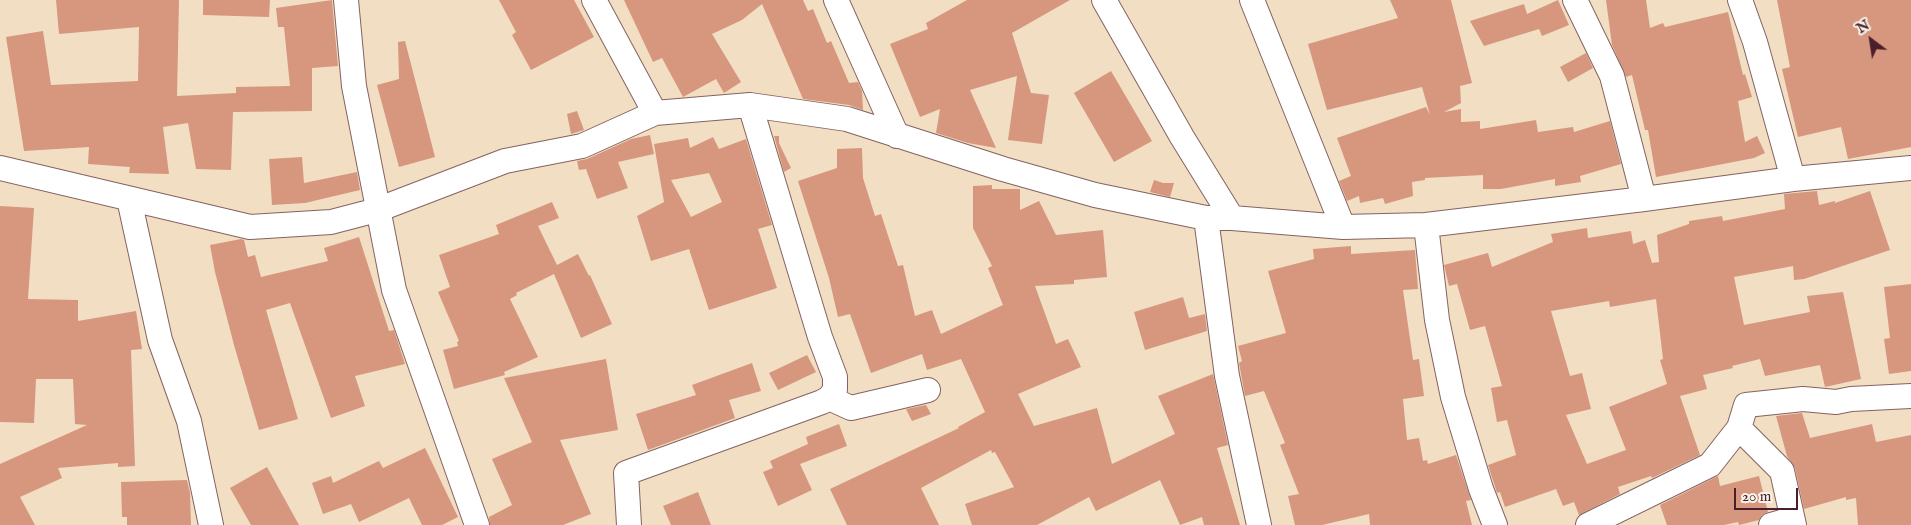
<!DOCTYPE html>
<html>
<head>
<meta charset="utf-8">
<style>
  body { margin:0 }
  #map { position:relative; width:1911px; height:525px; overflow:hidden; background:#f2dec2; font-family:"IM FELL English",serif }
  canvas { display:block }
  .north { position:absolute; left:1846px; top:15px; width:50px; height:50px; -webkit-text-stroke:4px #f7f3e8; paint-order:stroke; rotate:329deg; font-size:14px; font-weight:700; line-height:20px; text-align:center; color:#4a1f2b }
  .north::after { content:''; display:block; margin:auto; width:18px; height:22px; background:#4a1f2b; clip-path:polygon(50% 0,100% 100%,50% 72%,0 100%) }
  .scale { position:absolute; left:1734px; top:488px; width:64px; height:22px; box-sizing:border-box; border:2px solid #4a1f2b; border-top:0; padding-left:6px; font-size:15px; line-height:18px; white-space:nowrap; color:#4a1f2b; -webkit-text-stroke:4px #f7f3e8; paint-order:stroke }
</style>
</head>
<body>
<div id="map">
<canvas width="1911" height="525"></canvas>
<div class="north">N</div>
<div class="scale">20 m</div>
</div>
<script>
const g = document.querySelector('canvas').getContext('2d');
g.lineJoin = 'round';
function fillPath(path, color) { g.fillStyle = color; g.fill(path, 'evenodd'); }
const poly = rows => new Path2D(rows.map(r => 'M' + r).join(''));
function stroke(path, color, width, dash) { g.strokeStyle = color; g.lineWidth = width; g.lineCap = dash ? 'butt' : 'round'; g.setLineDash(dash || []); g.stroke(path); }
const building = poly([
  [56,0,179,0,177,96,236,93,236,87,290,86,284,27,278,27,276,8,332,0,338,66,312,68,312,111,233,112,231,170,196,169,188,123,163,127,169,174,129,173,130,167,88,164,89,147,24,151,6,37,43,31,51,85,138,81,139,27,59,34],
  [203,0,270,0,269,17,203,15],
  [499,0,574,0,594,37,531,70,512,35,516,32],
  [624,0,803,0,808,11,813,9,827,43,831,41,849,83,858,82,862,91,863,110,849,105,803,99,762,4,742,20,712,34,741,82,724,93,716,79,683,97,662,58,653,62],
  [967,0,1070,0,1012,33,1031,93,1049,95,1042,144,1008,140,1017,76,970,90,996,148,968,143,936,133,940,109,920,117,890,44,928,29,926,23],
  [1390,0,1451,0,1472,83,1460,86,1461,103,1444,112,1461,109,1461,122,1480,121,1480,129,1536,120,1538,132,1573,127,1574,132,1610,121,1621,164,1580,176,1581,182,1555,186,1555,179,1501,189,1483,189,1483,175,1425,178,1425,180,1412,182,1413,196,1385,204,1383,198,1360,203,1359,196,1347,201,1339,181,1351,176,1337,138,1426,107,1430,115,1422,87,1327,110,1308,44,1398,18],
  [1558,0,1569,25,1542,36,1539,29,1484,46,1470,21,1524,4,1527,14],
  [1606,0,1646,0,1650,28,1663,23,1665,27,1728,12,1743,75,1745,74,1752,97,1738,101,1745,142,1757,136,1765,153,1754,158,1656,177,1648,130,1645,130,1632,75,1626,77,1612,45],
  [1777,0,1911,0,1911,147,1848,159,1841,127,1798,137,1782,69,1790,67],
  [405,41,435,157,399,167,377,85,399,79,398,42],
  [1586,53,1593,68,1568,82,1560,67],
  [1111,71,1152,141,1114,162,1074,93],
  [577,111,584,130,571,134,567,114],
  [650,135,654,154,618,162,628,188,597,199,586,169,579,170,577,161,587,159,631,139],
  [774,136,779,136,779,143,791,168,784,172],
  [713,137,719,149,746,139,772,225,758,229,777,288,709,310,689,249,651,261,637,216,664,202,654,144,688,138,690,148],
  [709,173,722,202,691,217,671,180],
  [862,148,863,178,875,216,881,214,898,266,903,265,915,316,932,310,941,334,1003,305,988,268,992,266,973,228,973,186,992,185,992,189,1020,189,1020,210,1039,201,1056,235,1103,230,1107,277,1074,280,1074,284,1035,286,1056,344,1068,339,1081,367,1018,394,1034,426,1097,408,1112,464,1175,434,1158,396,1213,374,1228,445,1217,448,1240,525,1204,525,1202,517,1180,525,1160,480,1096,511,1089,497,1037,525,972,525,965,504,1014,487,995,452,992,453,991,450,921,488,939,525,847,525,830,489,959,428,958,427,985,412,961,359,927,370,922,354,871,373,850,314,838,317,829,278,798,181,837,168,837,149],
  [302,157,304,183,357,172,360,190,305,203,272,205,269,159],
  [1154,180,1163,183,1174,183,1170,197,1150,192],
  [1817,191,1819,205,1835,201,1835,203,1870,191,1890,250,1804,279,1794,280,1793,266,1734,277,1744,325,1810,312,1807,296,1843,292,1861,379,1825,387,1820,365,1765,376,1760,359,1732,366,1733,368,1703,375,1707,389,1680,396,1700,455,1652,478,1651,476,1618,487,1620,494,1579,515,1574,502,1563,506,1556,489,1505,507,1500,492,1497,493,1488,465,1516,455,1507,420,1497,422,1491,388,1502,386,1485,326,1470,330,1457,284,1449,286,1444,265,1488,253,1492,267,1553,242,1551,234,1587,228,1588,238,1631,231,1633,244,1645,240,1652,263,1659,262,1657,235,1689,224,1689,221,1722,216,1723,221,1785,209,1784,194],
  [1656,299,1663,359,1660,360,1667,384,1609,407,1626,450,1587,464,1566,415,1591,409,1582,373,1570,376,1551,311,1609,301,1610,307],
  [552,202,559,218,538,226,557,265,578,254,589,276,590,275,612,324,581,338,554,274,516,293,517,295,510,299,538,357,504,372,505,375,454,389,443,350,458,346,457,342,459,341,438,292,450,287,439,255,499,234,496,225],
  [0,206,34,208,28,299,78,300,78,321,136,311,142,349,131,350,135,466,118,467,118,463,58,468,62,478,20,497,35,525,0,525,0,464,87,425,75,424,73,379,36,379,34,423,0,422],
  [359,237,389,331,394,330,405,364,355,376,365,406,331,418,290,303,266,310,298,419,259,430,234,345,215,272,210,245,241,239,244,240,248,257,255,255,261,277,328,261,324,248],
  [1351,246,1351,254,1415,250,1418,289,1403,290,1413,360,1419,359,1424,396,1403,399,1407,440,1419,438,1423,461,1427,460,1428,464,1456,455,1471,500,1466,501,1472,525,1370,525,1369,514,1322,525,1295,525,1288,496,1299,494,1280,445,1285,443,1264,391,1245,396,1239,363,1242,361,1238,346,1286,333,1268,271,1314,259,1313,249],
  [1911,284,1911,371,1889,374,1884,339,1890,338,1884,287],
  [1183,297,1189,318,1205,314,1207,331,1145,350,1134,312],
  [807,355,816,372,778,390,769,373],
  [606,359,618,430,560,440,591,514,563,525,490,525,489,517,512,505,492,459,532,442,504,378],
  [752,363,761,391,729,400,735,418,648,450,636,414,696,395,692,385],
  [926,405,931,414,912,421,906,409],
  [1802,413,1810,438,1872,424,1876,442,1911,435,1911,525,1858,525,1856,498,1846,500,1846,497,1804,509,1795,468,1787,456,1776,416],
  [839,424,847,446,800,464,812,490,778,506,763,472,773,468,770,461,808,444,806,437],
  [425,448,458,517,442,525,422,525,409,498,359,522,351,504,323,514,312,483,331,476,333,483,379,461,383,468],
  [267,467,299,525,251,525,230,488],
  [1718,476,1720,486,1759,476,1768,512,1762,515,1759,520,1739,525,1738,522,1724,525,1667,525,1660,505],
  [187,480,190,493,191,525,127,525,127,517,122,517,121,482],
  [698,492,711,525,671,525,663,506]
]);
const minor = poly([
  [346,0,354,86,394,290,477,525],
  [594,0,655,113],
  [836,0,897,136],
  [1104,0,1182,137,1232,218],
  [1252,0,1343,227],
  [1575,0,1612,76,1644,199],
  [1740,0,1755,42,1793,179],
  [0,168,250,227,331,222,377,210,505,161,582,146,655,113,750,105,847,119,1003,169,1095,195,1206,218,1232,218,1343,227,1426,225,1644,199,1793,179,1911,168],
  [129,199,160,340,189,421,211,525],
  [1206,218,1227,376,1259,525],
  [1426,225,1437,320,1453,397,1481,489,1495,525],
  [829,398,851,408,928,390],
  [1739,428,1782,471,1794,525],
  [629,525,626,473,822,402,829,398,835,390,835,377,820,337,750,105],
  [1588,525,1710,465,1739,428,1746,405,1803,399,1836,402,1851,399,1911,396],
  [1771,525,1792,519]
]);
fillPath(building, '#d6977e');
stroke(minor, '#856260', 26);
stroke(minor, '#fff', 24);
</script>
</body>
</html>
